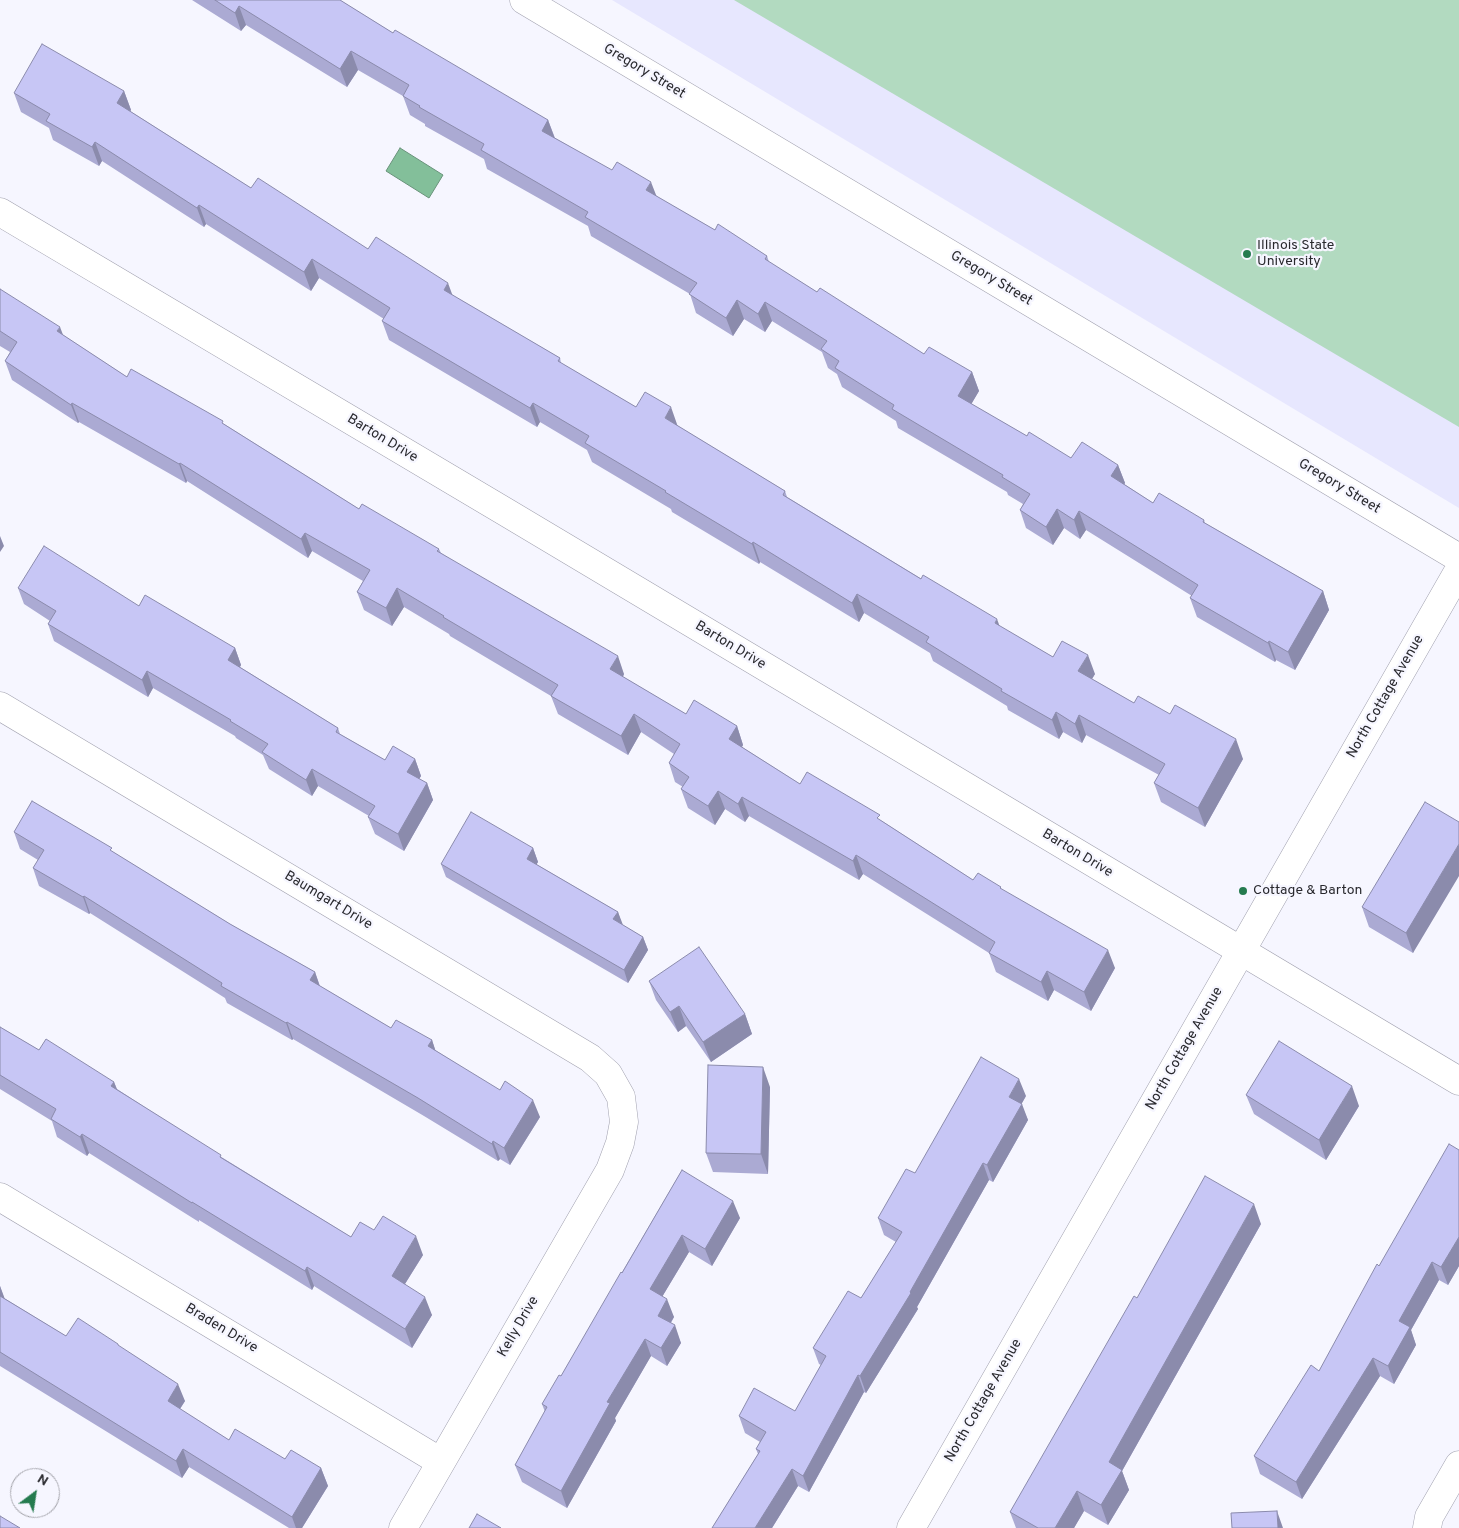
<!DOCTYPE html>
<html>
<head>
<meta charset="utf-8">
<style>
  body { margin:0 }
  #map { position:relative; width:1459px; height:1528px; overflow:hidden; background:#f6f6ff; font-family:Overpass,sans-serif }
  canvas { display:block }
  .north { position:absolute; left:10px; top:1468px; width:50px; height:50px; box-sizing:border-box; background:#f6f6ff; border:1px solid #a4a4ab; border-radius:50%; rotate:31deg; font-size:14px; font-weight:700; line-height:20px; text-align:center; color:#29292e }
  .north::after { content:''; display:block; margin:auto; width:18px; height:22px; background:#257b4f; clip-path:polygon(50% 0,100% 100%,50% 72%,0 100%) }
</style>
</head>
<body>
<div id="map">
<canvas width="1459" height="1528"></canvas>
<div class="north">N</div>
</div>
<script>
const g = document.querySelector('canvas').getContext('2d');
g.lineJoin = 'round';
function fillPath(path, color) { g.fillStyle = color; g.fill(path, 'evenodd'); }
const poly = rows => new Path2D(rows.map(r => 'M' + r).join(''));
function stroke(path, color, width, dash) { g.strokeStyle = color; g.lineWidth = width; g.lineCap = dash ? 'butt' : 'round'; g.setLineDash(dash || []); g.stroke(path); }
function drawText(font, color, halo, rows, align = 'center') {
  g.font = font + ' Overpass,sans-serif'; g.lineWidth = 4.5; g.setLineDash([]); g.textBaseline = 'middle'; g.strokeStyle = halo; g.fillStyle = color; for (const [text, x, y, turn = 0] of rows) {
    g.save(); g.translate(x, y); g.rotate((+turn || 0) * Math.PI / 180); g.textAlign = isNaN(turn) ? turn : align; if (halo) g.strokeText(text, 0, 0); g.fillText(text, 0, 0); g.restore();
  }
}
const built = poly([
  [612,0,1459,0,1459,508]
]);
const green = poly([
  [734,0,1459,0,1459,427]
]);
const water = poly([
  [400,148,443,175,429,198,386,171,400,148]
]);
const minor = poly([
  [0,212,504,511,1459,1081],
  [0,706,590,1058,608,1074,621,1097,624,1122,620,1143,610,1170,403,1528],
  [0,1197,441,1462],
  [1427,1528,1429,1517,1459,1465]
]);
const tertiary = poly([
  [524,0,1459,558],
  [911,1528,1459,570]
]);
const wall = poly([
  [192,0,340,0,393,33,548,120,555,138,715,230,767,256,769,262,817,292,924,354,972,372,979,391,971,404,1027,436,1071,458,1118,465,1125,483,1124,484,1153,503,1204,520,1205,523,1323,591,1329,610,1295,670,1276,660,1275,662,1197,617,1190,598,1192,596,1086,530,1080,539,1064,528,1053,545,1026,528,1020,510,1023,504,1008,495,1007,492,898,428,896,421,842,387,837,374,828,368,822,352,772,321,765,332,744,319,733,336,696,313,690,294,591,236,588,226,487,169,484,159,425,126,425,124,410,115,403,96,358,70,347,87,246,25,241,31],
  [124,91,131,110,130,111,251,188,368,249,452,295,560,358,561,363,636,407,678,426,785,491,787,497,999,626,1053,657,1095,674,1092,679,1134,703,1243,759,1205,827,1161,802,1154,783,1159,775,1086,735,1082,743,1063,732,1059,739,1008,710,1007,706,933,661,930,653,864,613,859,622,760,562,759,564,672,512,671,509,592,462,587,450,540,422,537,427,389,340,382,321,384,319,319,278,311,291,206,224,204,227,102,161,99,166,53,140,49,128,21,112,14,93],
  [0,289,63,335,127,377,224,424,359,509,439,549,441,553,624,674,623,677,686,714,737,726,743,745,742,747,800,784,882,821,973,880,1001,887,1001,889,1115,968,1091,1011,1054,990,1048,1001,996,972,989,953,863,874,859,880,749,816,745,822,725,809,715,825,688,808,681,789,683,787,675,782,669,763,674,754,641,732,628,755,558,714,551,696,450,636,449,634,404,607,392,626,364,610,357,592,363,581,312,551,308,558,187,481,186,483,79,422,78,423,12,380,5,361,10,352,0,346],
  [18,588,139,606,235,648,241,665,240,667,338,728,340,734,385,760,415,759,421,776,419,779,427,783,433,800,404,851,375,834,368,817,369,816,318,786,312,796,269,769,263,755,236,738,235,736,153,688,148,697,54,641,48,624,50,621,24,604],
  [1459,822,1413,953,1369,927,1362,907],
  [14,832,113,852,230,924,315,972,320,986,391,1028,432,1040,435,1050,540,1117,510,1165,500,1159,498,1161,424,1116,293,1039,292,1040,227,1003,225,998,90,913,89,914,39,886,33,868,38,860,20,849],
  [533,848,538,862,536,864,618,912,622,925,643,937,648,950,628,983,446,877,441,864],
  [649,981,745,1014,752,1034,711,1062,686,1026,678,1032,656,1000],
  [0,1027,39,1050,114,1082,117,1089,223,1158,351,1237,374,1230,423,1255,405,1284,432,1315,412,1348,314,1286,312,1290,199,1220,199,1222,89,1153,87,1156,57,1137,52,1121,0,1089],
  [770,1087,768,1174,713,1172,706,1153],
  [1246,1095,1359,1106,1326,1160,1254,1114],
  [1026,1096,1021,1104,1028,1120,993,1182,989,1180,917,1307,918,1309,866,1393,864,1392,809,1492,798,1486,772,1528,712,1528,758,1454,756,1449,760,1442,745,1433,739,1416,795,1411,821,1365,819,1364,813,1348,861,1298,896,1242,884,1235,878,1218,915,1173],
  [1459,1150,1459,1266,1448,1285,1439,1280,1411,1330,1416,1345,1394,1384,1380,1376,1302,1499,1260,1474,1254,1456,1319,1371,1379,1266],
  [682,1170,740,1218,712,1266,689,1252,662,1297,674,1317,671,1323,681,1343,667,1366,651,1356,615,1418,616,1421,567,1508,522,1482,515,1465,545,1412,542,1404,561,1376],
  [1261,1224,1122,1471,1129,1490,1108,1525,1084,1511,1074,1528,1016,1528,1010,1512,1137,1298],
  [0,1286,4,1298,66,1336,119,1346,185,1401,180,1409,229,1440,285,1459,321,1468,328,1486,302,1528,289,1528,189,1467,182,1478,0,1366]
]);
const shadedWall = poly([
  [239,6,246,25,241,31,235,13],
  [351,51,358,70,347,87,340,69],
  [124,91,131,110,124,122,117,103],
  [548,120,555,139,542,131],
  [95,142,102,161,99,166,92,147],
  [651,182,658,200,646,190],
  [199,205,206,224,204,227,197,208],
  [312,259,319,278,311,291,304,272],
  [448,283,455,302,444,290],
  [737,300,744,319,733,336,726,318],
  [765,302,772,321,765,332,758,314],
  [60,327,67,345,57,331],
  [972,372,979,391,965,415,958,396],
  [72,403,79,422,78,423,71,405],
  [533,403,540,422,537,427,530,408],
  [671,407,678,427,665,418],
  [180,463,187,481,186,483,179,464],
  [1118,465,1125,483,1118,495,1111,476],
  [1057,509,1064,528,1053,545,1046,527],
  [1079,511,1086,530,1080,539,1074,520],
  [305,533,312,551,308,558,301,539],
  [0,536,4,546,0,552],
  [753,542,760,562,759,564,752,544],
  [397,588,404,607,392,626,386,608],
  [1323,591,1329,610,1295,670,1288,652],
  [857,594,864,613,859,622,852,603],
  [997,619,1004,638,995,623],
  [1269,641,1276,660,1275,662,1268,643],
  [235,648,241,665,234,677,228,660],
  [1088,655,1095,674,1085,690,1078,671],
  [618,656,624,674,617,688,610,669],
  [147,671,153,688,148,697,142,680],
  [1056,712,1063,732,1059,739,1052,720],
  [634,714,641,732,628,755,621,736],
  [1079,715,1086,735,1082,743,1075,724],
  [737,726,743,745,735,758,729,739],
  [1236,739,1243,759,1205,827,1198,808],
  [415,759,421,776,413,789,407,772],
  [312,769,318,786,312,796,306,780],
  [427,783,433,800,404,851,398,834],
  [718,791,725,809,715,825,708,806],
  [742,797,749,816,745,822,738,804],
  [1459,844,1459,876,1413,953,1406,933],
  [533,848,538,862,532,872,527,859],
  [856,855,863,874,859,880,853,861],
  [84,896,90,913,89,914,83,897],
  [618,912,623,925,613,919],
  [643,937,648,950,628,983,624,970],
  [1108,950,1115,968,1091,1011,1084,992],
  [1047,971,1054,990,1048,1001,1041,982],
  [315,972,321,990,310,980],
  [679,1006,686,1026,678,1032,670,1012],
  [745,1014,752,1034,711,1062,703,1042],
  [287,1022,293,1039,292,1040,286,1023],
  [432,1040,438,1058,428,1046],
  [763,1067,770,1087,768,1174,761,1154],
  [1019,1079,1026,1096,1016,1114,1009,1097],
  [114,1082,121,1100,111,1086],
  [1352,1086,1359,1106,1326,1160,1319,1140],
  [533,1100,540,1117,510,1165,504,1148],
  [1022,1104,1028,1120,993,1182,987,1165],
  [82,1134,89,1153,87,1156,80,1137],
  [493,1141,500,1159,498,1161,492,1144],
  [983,1163,989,1180,917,1307,918,1309,866,1393,860,1376,910,1292],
  [733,1201,740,1218,712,1266,705,1249],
  [1254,1204,1261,1224,1122,1471,1129,1490,1108,1525,1101,1505,1109,1462],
  [682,1235,689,1252,656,1307,650,1289],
  [416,1236,423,1255,398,1295,392,1276],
  [1459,1237,1459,1266,1448,1285,1441,1267],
  [1432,1262,1439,1280,1411,1330,1416,1345,1394,1384,1388,1366,1399,1321],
  [307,1267,314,1286,312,1290,305,1271],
  [0,1286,6,1302,0,1307],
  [425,1297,432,1315,412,1348,405,1329],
  [667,1299,674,1317,664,1333,658,1316],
  [675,1325,681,1343,667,1366,661,1348],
  [645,1339,651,1356,615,1418,616,1421,567,1508,561,1491,607,1402],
  [1373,1358,1380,1376,1302,1499,1296,1482],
  [858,1375,864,1392,809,1492,803,1476],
  [178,1384,185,1401,174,1418,168,1401],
  [183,1449,189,1467,182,1478,176,1461],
  [321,1468,328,1486,302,1528,296,1528,292,1517],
  [792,1469,798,1486,772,1528,755,1528],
  [1077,1491,1084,1511,1074,1528,1055,1528],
  [1277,1511,1283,1528,1278,1528]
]);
const building = poly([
  [215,0,340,0,393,33,395,30,548,120,542,131,612,170,617,162,651,182,646,190,715,230,718,224,767,256,765,259,817,292,820,288,924,354,929,347,972,372,958,396,1027,436,1029,432,1071,458,1082,442,1118,465,1111,476,1153,503,1159,493,1204,520,1203,522,1323,591,1288,652,1269,641,1268,643,1190,598,1198,585,1079,511,1074,520,1057,509,1046,527,1020,510,1030,494,1002,477,1003,475,892,409,894,405,835,368,839,361,821,349,827,341,765,302,758,314,737,300,726,318,689,294,697,283,585,217,588,212,481,150,484,144,419,107,420,106,403,96,409,85,351,51,340,69,239,6,235,13,215,0],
  [42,44,124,91,117,103,251,188,258,178,368,249,376,237,448,283,444,290,560,358,558,361,636,407,645,392,671,407,665,418,785,491,783,495,921,579,923,575,997,619,995,623,1053,657,1062,641,1088,655,1078,671,1134,703,1138,696,1170,714,1175,705,1236,739,1198,808,1154,783,1165,764,1079,715,1075,724,1056,712,1052,720,1001,691,1002,689,926,642,929,637,857,594,852,603,753,542,752,544,665,492,666,491,585,443,589,436,533,403,530,408,382,321,390,308,312,259,304,272,199,205,197,208,95,142,92,147,46,121,50,114,14,93,42,44],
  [0,289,60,327,57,331,127,377,131,369,223,421,222,423,359,509,362,504,439,549,437,551,618,656,610,669,686,714,694,700,737,726,729,739,800,784,807,772,880,815,877,818,973,880,978,873,1001,887,1000,888,1108,950,1084,992,1047,971,1041,982,989,953,995,942,856,855,853,861,742,797,738,804,718,791,708,806,681,789,689,777,669,763,680,744,634,714,621,736,551,696,558,685,443,617,444,616,397,588,386,608,357,592,370,570,305,533,301,539,180,463,179,464,72,403,71,405,5,361,17,342,0,331,0,289],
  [44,546,139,606,145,595,235,648,228,660,338,728,336,732,385,760,393,746,415,759,407,772,427,783,398,834,368,817,375,806,312,769,306,780,262,752,268,744,230,721,231,720,147,671,142,680,48,624,56,611,18,588,44,546],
  [32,801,112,848,110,850,230,924,315,972,310,980,391,1028,396,1020,432,1040,428,1046,500,1090,505,1081,533,1100,504,1148,493,1141,492,1144,418,1098,287,1022,286,1023,221,986,222,983,84,896,83,897,33,868,44,850,14,832,32,801],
  [1425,802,1459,822,1459,844,1406,933,1362,907,1425,802],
  [471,812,533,848,527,859,618,912,613,919,643,937,624,970,441,864,471,812],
  [699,947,745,1014,703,1042,679,1006,670,1012,649,981,699,947],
  [0,1027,39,1050,46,1039,114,1082,111,1086,221,1155,220,1157,351,1237,360,1222,374,1230,383,1216,416,1236,392,1276,425,1297,405,1329,307,1267,305,1271,192,1202,192,1203,82,1134,80,1137,51,1119,56,1109,0,1075,0,1027],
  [1279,1041,1352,1086,1319,1140,1246,1095,1279,1041],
  [981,1057,1019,1079,1009,1097,1022,1104,987,1165,983,1163,910,1292,911,1293,860,1376,858,1375,803,1476,792,1469,755,1528,712,1528,760,1451,756,1449,766,1432,739,1416,754,1388,795,1411,826,1356,813,1348,848,1291,861,1298,902,1232,878,1218,906,1169,915,1173,981,1057],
  [708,1065,763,1067,761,1154,706,1153,708,1065],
  [1449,1144,1459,1150,1459,1237,1441,1267,1432,1262,1399,1321,1410,1327,1388,1366,1373,1358,1296,1482,1254,1456,1311,1365,1319,1371,1377,1264,1379,1266,1449,1144],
  [682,1170,733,1201,705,1249,682,1235,650,1289,667,1299,658,1316,675,1325,661,1348,645,1339,607,1402,610,1403,561,1491,515,1465,547,1407,542,1404,559,1375,561,1376,621,1272,622,1273,682,1170],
  [1205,1176,1254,1204,1109,1462,1122,1470,1101,1505,1077,1491,1055,1528,1038,1528,1010,1512,1134,1296,1137,1298,1205,1176],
  [0,1296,66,1336,78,1318,118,1344,118,1345,178,1384,168,1401,229,1440,235,1429,285,1459,291,1450,321,1468,292,1517,183,1449,176,1461,0,1352,0,1296],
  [1277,1511,1278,1528,1232,1528,1231,1513,1277,1511],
  [477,1514,501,1528,469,1528,477,1514],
  [0,1516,20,1528,0,1528,0,1516]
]);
const markers = [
  [1247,254,5,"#257b4f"],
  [1243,891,5,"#257b4f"]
];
const streetNames = [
  ["Gregory Street",644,72,31],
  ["Gregory Street",991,279,31],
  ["Barton Drive",382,439,31],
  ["Gregory Street",1339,487,31],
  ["Barton Drive",730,646,31],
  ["North Cottage Avenue",1386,697,-60],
  ["Barton Drive",1077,854,31],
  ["Baumgart Drive",328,901,31],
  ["North Cottage Avenue",1185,1049,-60],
  ["Kelly Drive",519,1327,-60],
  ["Braden Drive",221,1329,31],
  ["North Cottage Avenue",984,1401,-60]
];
const poiNames = [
  ["Illinois State",1257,246],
  ["University",1257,262],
  ["Cottage & Barton",1253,891]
];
fillPath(built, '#e7e7fe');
fillPath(green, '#b2dac0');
fillPath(water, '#83bf9a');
stroke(water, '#68927a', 1);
stroke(minor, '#a1a1af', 29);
stroke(tertiary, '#a1a1af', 29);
stroke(minor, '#fff', 28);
stroke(tertiary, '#fff', 28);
fillPath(wall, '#abaad3');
fillPath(shadedWall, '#8b8bac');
fillPath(building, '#c7c6f5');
stroke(building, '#8b8bac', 1);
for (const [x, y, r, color] of markers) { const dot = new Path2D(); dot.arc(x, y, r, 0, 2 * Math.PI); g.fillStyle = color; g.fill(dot); stroke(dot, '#f6f6ff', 2); }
drawText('14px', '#29292e', '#f6f6ff', streetNames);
drawText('14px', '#29292e', '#f6f6ff', poiNames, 'left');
</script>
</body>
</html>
